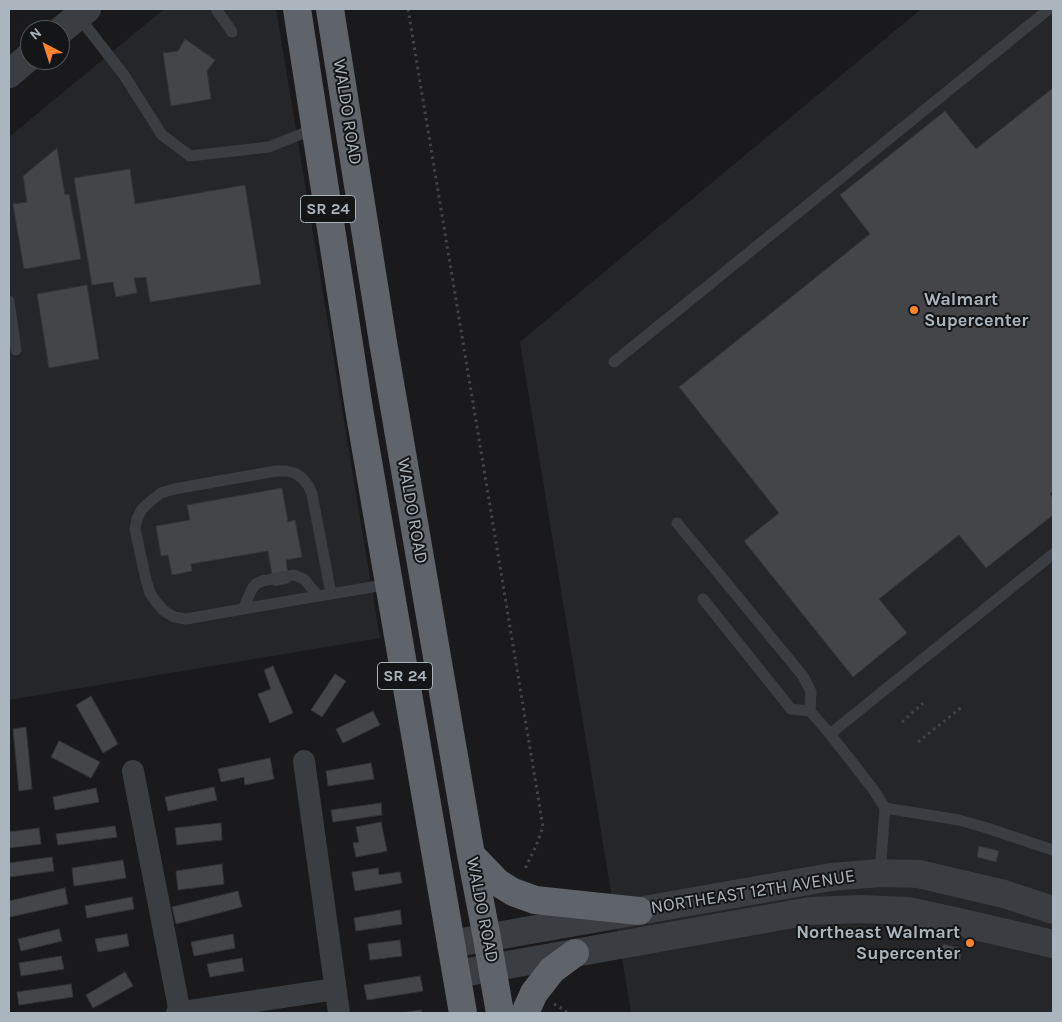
<!DOCTYPE html>
<html>
<head>
<meta charset="utf-8">
<style>
  body { margin:0 }
  #map { position:relative; width:1062px; height:1022px; overflow:hidden; background:#1a1a1c; font-family:Karla,sans-serif }
  canvas { display:block }
  .frame { position:absolute; inset:0; border:10px solid #abb5bd; pointer-events:none }
  .north { position:absolute; left:20px; top:20px; width:50px; height:50px; box-sizing:border-box; background:#141517; border:1px solid #505559; border-radius:50%; rotate:320deg; font-size:14px; font-weight:700; line-height:20px; text-align:center; color:#abb5bd }
  .north::after { content:''; display:block; margin:auto; width:18px; height:22px; background:#ff832f; clip-path:polygon(50% 0,100% 100%,50% 72%,0 100%) }
</style>
</head>
<body>
<div id="map">
<canvas width="1062" height="1022"></canvas>
<div class="frame"></div>
<div class="north">N</div>
</div>
<script>
const g = document.querySelector('canvas').getContext('2d');
g.lineJoin = 'round';
function fillPath(path, color) { g.fillStyle = color; g.fill(path, 'evenodd'); }
const poly = rows => new Path2D(rows.map(r => 'M' + r).join(''));
function stroke(path, color, width, dash) { g.strokeStyle = color; g.lineWidth = width; g.lineCap = dash ? 'butt' : 'round'; g.setLineDash(dash || []); g.stroke(path); }
function drawText(font, color, halo, rows, align = 'center') {
  g.font = font + ' Karla,sans-serif'; g.lineWidth = 4; g.setLineDash([]); g.textBaseline = 'middle'; g.strokeStyle = halo; g.fillStyle = color; for (const [text, x, y, turn = 0] of rows) {
    g.save(); g.translate(x, y); g.rotate((+turn || 0) * Math.PI / 180); g.textAlign = isNaN(turn) ? turn : align; if (halo) g.strokeText(text, 0, 0); g.fillText(text, 0, 0); g.restore();
  }
}
const built = poly([
  [164,9,276,9,380,638,9,700,9,137],
  [921,9,1053,9,1053,1013,631,1013,520,342]
]);
const building = poly([
  [185,39,215,60,207,71,211,99,171,106,163,53,178,51,185,39],
  [1053,88,1053,491,1050,494,1053,498,1053,515,986,568,959,535,879,599,907,633,853,677,744,541,779,513,679,387,870,234,840,195,945,111,976,149,1053,88],
  [57,148,65,195,69,194,81,259,24,269,13,204,27,202,23,176,57,148],
  [130,169,135,204,245,185,261,284,150,302,146,277,134,278,137,293,116,297,113,282,92,285,74,178,130,169],
  [87,285,99,359,49,368,37,294,87,285],
  [282,488,288,522,295,520,302,557,286,560,289,583,274,586,268,551,191,564,192,571,172,575,168,555,161,556,156,526,190,520,187,505,282,488],
  [273,666,293,713,270,723,258,694,271,689,264,670,273,666],
  [335,674,346,681,322,717,311,710,335,674],
  [91,696,118,744,103,753,76,705,91,696],
  [373,711,380,725,343,743,336,729,373,711],
  [26,727,32,789,19,791,13,729,26,727],
  [59,741,100,762,91,778,51,757,59,741],
  [270,758,274,779,245,785,244,777,221,782,218,769,270,758],
  [371,763,374,779,328,786,326,771,371,763],
  [214,787,217,800,168,811,165,797,214,787],
  [96,788,99,802,55,810,53,797,96,788],
  [381,803,382,815,333,822,331,810,381,803],
  [381,822,387,851,356,857,353,843,359,842,356,827,381,822],
  [221,823,222,840,177,845,175,828,221,823],
  [115,826,117,837,58,845,56,834,115,826],
  [39,828,41,844,9,848,9,832,39,828],
  [979,846,999,851,996,862,977,857,979,846],
  [52,857,54,871,9,877,9,863,52,857],
  [123,860,126,878,74,886,72,868,123,860],
  [222,864,224,884,178,890,176,871,222,864],
  [378,868,379,875,400,872,402,883,355,891,352,872,378,868],
  [65,888,68,904,10,917,9,901,65,888],
  [238,891,242,907,176,924,172,907,238,891],
  [132,897,134,909,87,918,85,906,132,897],
  [400,910,402,924,356,931,354,918,400,910],
  [59,929,62,941,21,951,18,939,59,929],
  [127,934,129,946,98,952,95,939,127,934],
  [233,934,235,948,194,956,191,942,233,934],
  [400,940,402,956,370,960,368,944,400,940],
  [943,944,962,949,960,960,940,955,943,944],
  [61,956,64,969,21,976,19,963,61,956],
  [242,958,244,971,210,977,207,964,242,958],
  [125,972,133,986,93,1008,86,995,125,972],
  [420,976,423,991,367,1000,364,985,420,976],
  [71,984,73,997,19,1005,17,992,71,984],
  [421,1010,422,1013,401,1013,421,1010]
]);
const path = poly([
  [408,9,543,827,536,846,524,871],
  [902,722,923,703],
  [918,742,963,706],
  [554,1004,563,1009,567,1013]
]);
const service = poly([
  [216,9,232,32],
  [78,16,124,75,162,135,190,156,269,147,316,128],
  [9,301,16,350],
  [614,362,1049,9],
  [677,523,803,676,811,692,810,711],
  [331,594,312,494,308,485,302,478,295,473,286,471,276,471,174,489,161,493,152,500,142,509,137,519,135,529,146,580,150,593,156,602,164,611,174,617,186,619,243,609,318,596,331,594,372,587,389,584],
  [703,599,791,709,810,711,830,734],
  [243,609,252,589,256,584,262,581,294,575,304,579,318,596],
  [885,808,959,820,987,828,1053,850],
  [880,873,885,808,873,789,830,734,1053,554]
]);
const minor = poly([
  [304,761,339,1013],
  [133,771,180,1013],
  [177,1013,335,989]
]);
const tertiary = poly([
  [60,31,87,9],
  [9,74,30,56],
  [451,944,831,877,880,873,919,874,1004,894,1053,910],
  [457,974,810,911,860,909,908,911,954,921,1053,944]
]);
const trunk = poly([
  [297,9,359,409,463,1013],
  [330,9,383,342,471,855,487,938,500,1013],
  [471,855,497,882,513,892,535,900,639,911],
  [525,1013,534,993,552,970,575,953]
]);
const markers = [
  [914,310,5,"#ff832f"],
  [970,943,5,"#ff832f"]
];
const shields = [
  [328,209,55],
  [405,676,55]
];
const shieldNames = [
  ["SR 24",328,209],
  ["SR 24",405,676]
];
const streetNames = [
  ["WALDO ROAD",347,112,81],
  ["WALDO ROAD",412,511,80],
  ["NORTHEAST 12TH AVENUE",753,892,-9],
  ["WALDO ROAD",482,910,79]
];
const poiNames = [
  ["Walmart",924,300],
  ["Supercenter",924,321],
  ["Northeast Walmart",960,933,"right"],
  ["Supercenter",960,954,"right"]
];
fillPath(built, '#252629');
fillPath(building, '#434549');
stroke(building, '#333538', 1);
stroke(path, '#404549', 3, [2.5, 4]);
stroke(service, '#3a3d42', 11);
stroke(minor, '#3a3d42', 22);
stroke(tertiary, '#3a3d42', 28);
stroke(trunk, '#5e646a', 28);
for (const [x, y, r, color] of markers) { const dot = new Path2D(); dot.arc(x, y, r, 0, 2 * Math.PI); g.fillStyle = color; g.fill(dot); stroke(dot, '#141517', 2); }
for (const [x, y, w] of shields) { const box = new Path2D(); box.roundRect(x - w / 2, y - 13.5, w, 27, 4); g.fillStyle = '#141517'; g.fill(box); stroke(box, '#abb5bd', 1); }
drawText('bold 16px', '#abb5bd', null, shieldNames);
drawText('18px', '#abb5bd', '#141517', streetNames);
drawText('bold 18px', '#abb5bd', '#141517', poiNames, 'left');
</script>
</body>
</html>
